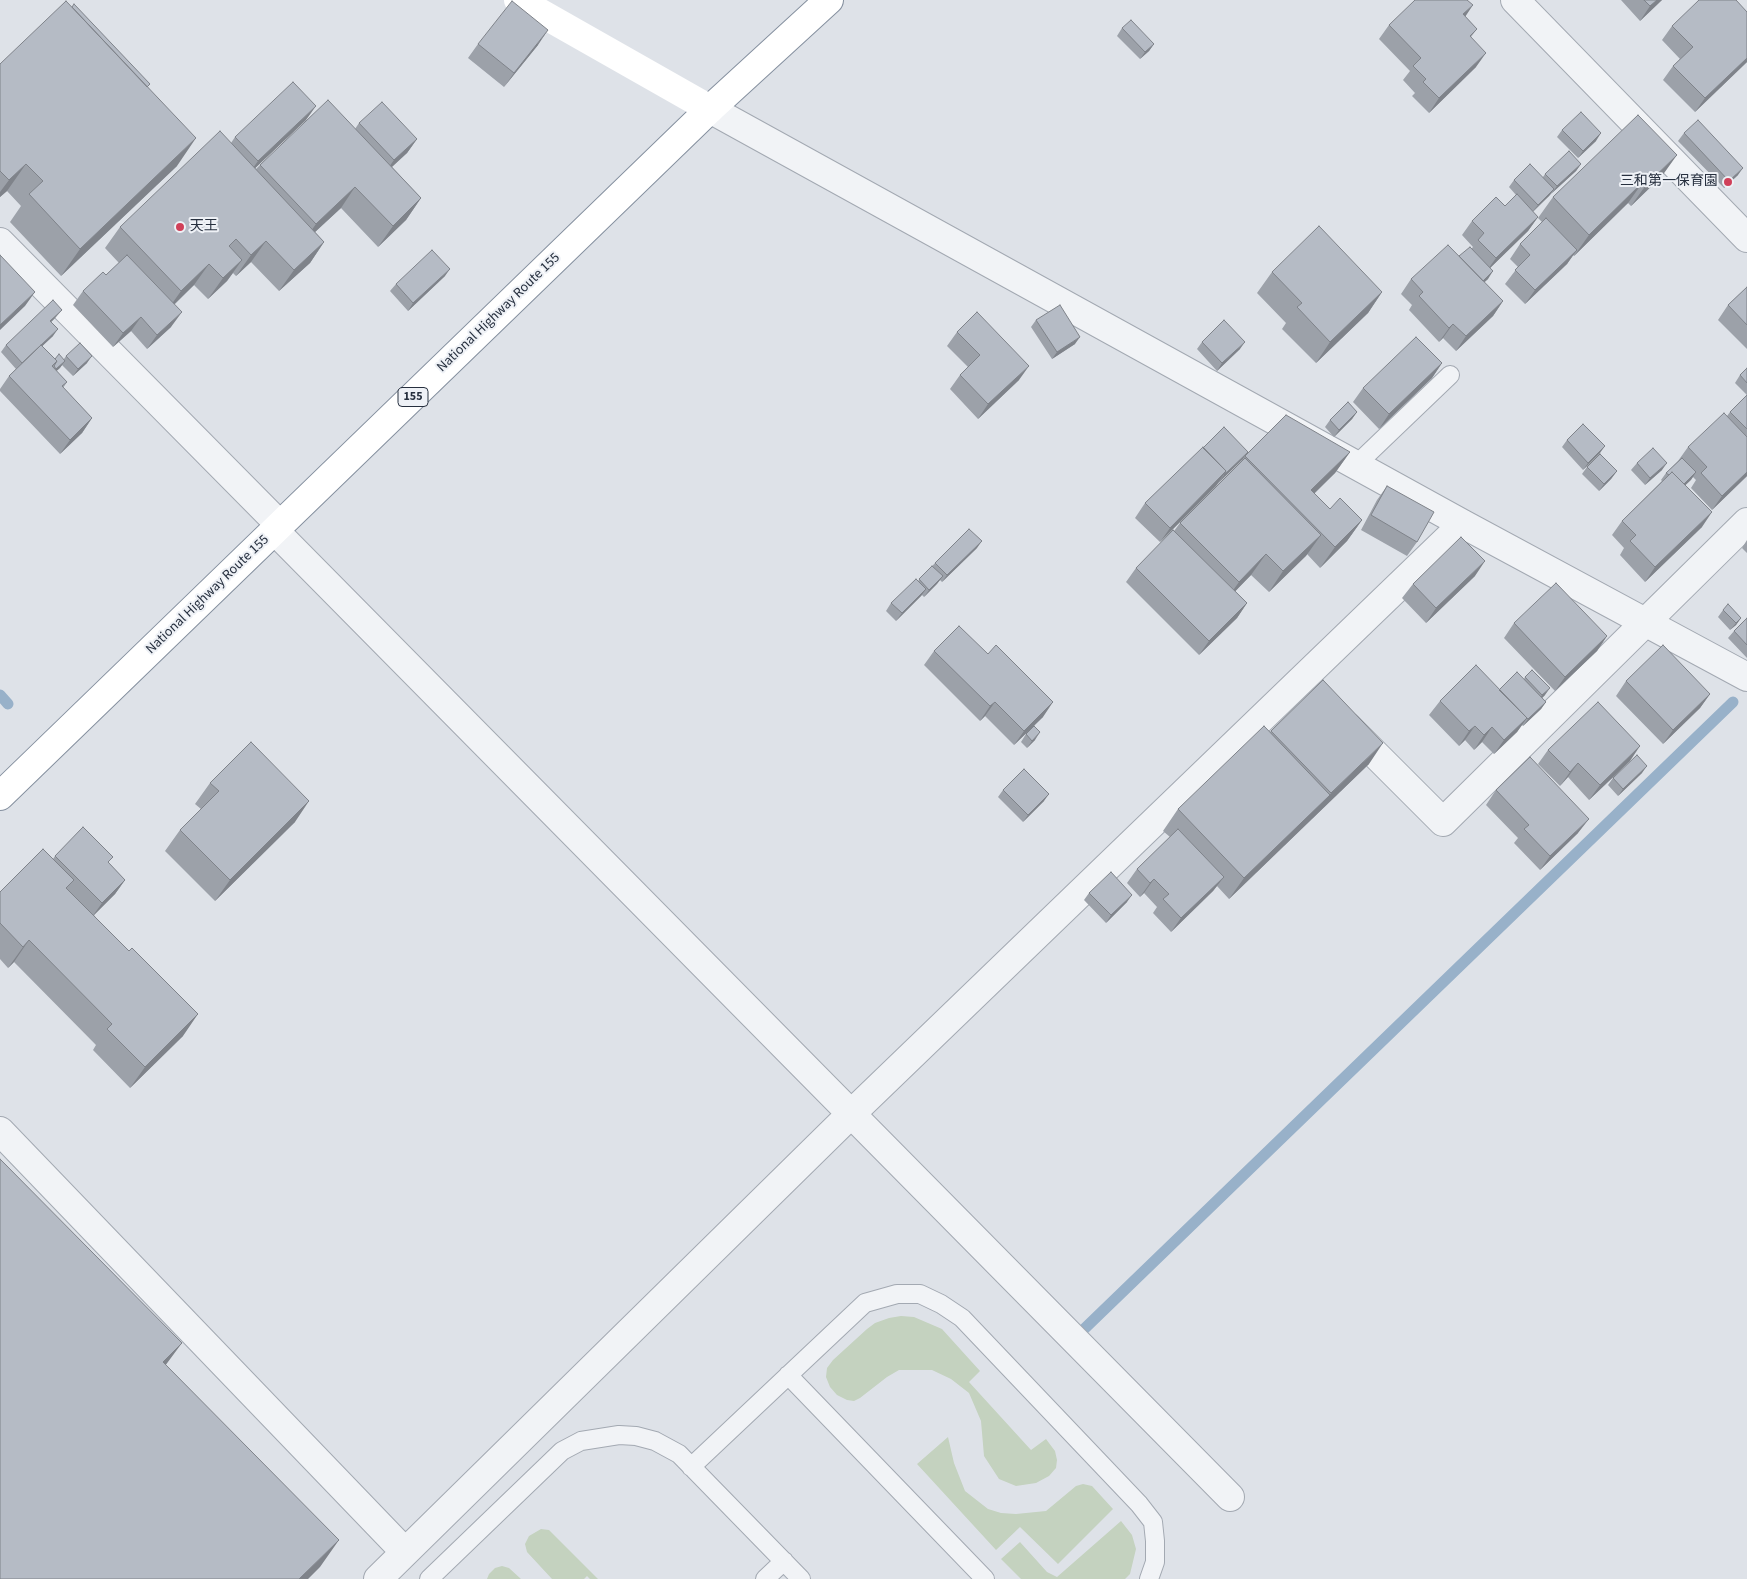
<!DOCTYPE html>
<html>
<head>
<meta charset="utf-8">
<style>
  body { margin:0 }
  canvas { display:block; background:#dee2e8 }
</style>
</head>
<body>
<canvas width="1747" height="1579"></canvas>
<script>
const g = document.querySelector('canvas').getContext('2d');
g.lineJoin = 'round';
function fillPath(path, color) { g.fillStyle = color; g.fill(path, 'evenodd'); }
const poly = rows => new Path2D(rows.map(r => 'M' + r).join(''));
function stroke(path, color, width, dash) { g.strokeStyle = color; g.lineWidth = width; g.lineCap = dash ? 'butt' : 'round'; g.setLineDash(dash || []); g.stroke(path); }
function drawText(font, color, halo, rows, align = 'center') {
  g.font = font + ' "Source Sans 3","Noto Sans JP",sans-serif'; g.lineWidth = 4; g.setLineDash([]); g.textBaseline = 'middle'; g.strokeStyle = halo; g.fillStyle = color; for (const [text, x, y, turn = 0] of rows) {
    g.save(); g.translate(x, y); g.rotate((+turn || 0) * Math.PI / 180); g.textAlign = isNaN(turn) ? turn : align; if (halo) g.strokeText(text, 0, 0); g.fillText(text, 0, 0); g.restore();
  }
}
const green = poly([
  [901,1316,914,1317,942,1329,980,1371,969,1382,1031,1450,1046,1439,1055,1451,1057,1460,1056,1468,1049,1476,1036,1483,1016,1486,999,1479,984,1456,981,1421,969,1393,951,1379,932,1370,899,1370,887,1377,860,1398,854,1401,847,1400,837,1395,830,1387,826,1377,827,1368,833,1360,867,1329,875,1323,889,1318],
  [948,1437,954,1463,965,1491,988,1509,1001,1513,1016,1514,1046,1511,1076,1486,1083,1484,1092,1486,1113,1509,1058,1564,1020,1527,996,1550,917,1464],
  [1121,1521,1132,1535,1136,1549,1130,1574,1125,1579,1021,1579,1001,1559,1020,1542,1047,1572,1057,1577],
  [541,1529,549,1530,598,1579,590,1579,587,1576,584,1579,552,1579,527,1552,525,1544,529,1536],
  [502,1566,509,1568,521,1579,487,1579,489,1574,495,1568]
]);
const stream = poly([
  [0,695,8,704],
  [1081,1332,1733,702]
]);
const lane = poly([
  [1356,465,1450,375],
  [788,1375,985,1579],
  [691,1467,865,1303,897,1294,920,1294,941,1304,962,1318,1139,1504,1153,1522,1155,1541,1155,1562,1149,1579],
  [429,1579,562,1451,581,1441,619,1435,636,1436,655,1441,679,1454,801,1579],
  [765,1579,784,1561]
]);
const street = poly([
  [1515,0,1747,238],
  [710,109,1463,524,1747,677],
  [0,242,280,525],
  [275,531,1230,1497],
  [1348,727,1443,822,1747,522],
  [0,1131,405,1552],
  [378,1579,851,1114,1463,524]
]);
const secondary = poly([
  [518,0,710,109]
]);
const highway = poly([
  [0,796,710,109,829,0]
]);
const wall = poly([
  [1621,0,1662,0,1640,21],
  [1465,16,1477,29,1471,37,1476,67,1429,113,1412,96,1415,93,1403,80,1410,71,1379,39,1389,25],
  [1672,26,1747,62,1695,112,1663,80,1673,66,1680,59,1662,40],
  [1122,28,1154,44,1149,51,1140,59,1117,36],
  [478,44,538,45,504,87,468,58],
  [0,64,148,87,177,166,61,276,10,222,21,206,7,191,0,197],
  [306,120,255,168,256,169,260,165,355,129,359,123,417,139,407,153,392,167,421,198,406,220,378,247,341,208,315,232,324,242,310,263,279,291,251,262,236,276,233,273,227,281,208,299,194,285,174,305,171,327,147,349,131,331,113,347,73,305,83,291,106,275,119,263,105,248,120,227,231,143,235,137],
  [1562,130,1596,141,1578,158,1557,137],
  [1684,133,1738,175,1724,188,1678,141],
  [1581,164,1576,171,1552,193,1533,212,1538,217,1528,231,1490,268,1488,279,1484,282,1503,301,1493,316,1456,351,1443,338,1439,342,1409,310,1412,305,1401,294,1411,279,1459,256,1471,249,1473,247,1462,235,1472,221,1505,206,1516,195,1509,187,1514,180,1543,177,1545,174],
  [1662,176,1631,206,1628,203,1574,256,1573,255,1567,264,1525,304,1505,284,1518,267,1510,259,1520,244,1542,222,1538,218,1553,197],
  [1272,272,1382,292,1368,313,1316,363,1282,329,1286,323,1257,293],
  [445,276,408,311,390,291,396,284],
  [1747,287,1747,349,1718,320,1728,305],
  [56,317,51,322,53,336,42,346,55,359,64,359,66,356,87,363,73,376,62,365,56,371,67,382,63,388,92,418,82,433,60,454,0,391,0,389,9,376,16,369,1,352,6,345],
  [1036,320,1075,344,1052,359,1031,327],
  [957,332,1019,380,978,419,950,389,960,375,968,367,947,346],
  [1202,342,1240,349,1217,371,1197,349],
  [1442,363,1432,378,1379,429,1353,402,1363,388],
  [1747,368,1747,476,1712,510,1691,488,1696,480,1693,477,1685,485,1702,527,1645,582,1620,555,1624,548,1612,535,1622,521,1662,481,1661,480,1666,473,1678,461,1688,447,1727,416,1730,412,1747,395,1735,383,1740,375],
  [1357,412,1352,419,1334,437,1325,427,1330,420],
  [1567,440,1600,453,1583,470,1562,447],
  [1203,448,1243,459,1160,542,1135,518,1145,503],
  [1350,452,1335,473,1314,494,1330,509,1362,520,1347,541,1320,568,1307,554,1269,592,1251,575,1235,591,1247,603,1237,618,1199,655,1126,582,1136,568,1174,531,1180,523,1241,462,1245,456],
  [1637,463,1662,470,1645,485,1631,470],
  [1587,467,1617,471,1611,479,1599,491,1582,474],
  [1387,486,1417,542,1407,556,1361,530,1377,500],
  [1747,540,1747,553,1742,548],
  [977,548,942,582,940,580,924,597,922,595,896,621,886,611,891,603,918,581,935,563],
  [1475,576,1426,623,1402,598,1413,584],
  [1723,610,1741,618,1736,625,1730,630,1718,617],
  [1747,618,1747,658,1728,638,1734,631],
  [1514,623,1607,636,1597,651,1555,691,1504,638],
  [934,651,1043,717,1014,745,985,716,980,721,924,665],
  [1525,677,1545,695,1542,698,1546,702,1541,709,1523,726,1522,725,1517,732,1494,754,1482,742,1474,750,1465,740,1459,746,1429,715,1440,701,1499,690,1524,679],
  [1626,681,1710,694,1700,708,1663,744,1616,696],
  [1271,731,1369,764,1229,899,1217,886,1213,891,1171,932,1153,913,1157,907,1144,893,1140,897,1127,883,1137,869,1170,837,1163,831,1178,809],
  [1026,734,1035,740,1027,748,1021,742],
  [1548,750,1630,761,1589,800,1568,777,1560,786,1538,764],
  [1642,773,1618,796,1608,785,1613,778],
  [210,783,295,822,215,901,165,851,180,830,201,809,195,804],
  [1003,790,1044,801,1023,822,998,797],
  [1496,790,1578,833,1540,870,1514,843,1518,838,1486,805],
  [55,856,109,863,125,880,115,894,94,915,183,1036,130,1088,93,1050,96,1045,14,962,8,968,0,959,0,892,53,859],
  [1089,893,1127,902,1106,923,1084,900]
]);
const shadedWall = poly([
  [1657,0,1662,0,1640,21,1650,6],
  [1473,5,1463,20,1463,14],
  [548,30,538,45,504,87,514,73],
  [1154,44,1149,51,1140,59,1145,52],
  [1486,53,1476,67,1429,113,1439,98],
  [1747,58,1747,62,1695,112,1705,98],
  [316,106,306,120,248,175,258,161],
  [1601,133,1596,141,1578,158,1583,151],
  [196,138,177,166,61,276,80,249],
  [417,139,407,153,384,174,394,160],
  [1677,155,1662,176,1631,206,1646,185],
  [26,164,7,191,0,197,0,192,9,180],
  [1581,164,1576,171,1552,193,1557,186],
  [1743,168,1738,175,1724,188,1729,181],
  [1643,182,1628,203,1574,256,1589,235],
  [355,187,341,208,301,245,316,224],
  [1554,189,1549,196,1532,212,1538,205],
  [421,198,406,220,378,247,393,226],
  [1538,217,1528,231,1486,272,1496,258],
  [266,241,251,262,236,276,251,255],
  [324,242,310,263,279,291,294,270],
  [1577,250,1567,264,1525,304,1535,290],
  [242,260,227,281,208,299,223,278],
  [209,264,194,285,166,312,181,291],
  [450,269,445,276,408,311,413,303],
  [1493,271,1488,279,1474,292,1479,285],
  [35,292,25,306,0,330,0,325],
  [1382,292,1368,313,1316,363,1330,342],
  [1503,301,1493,316,1456,351,1466,336],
  [62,310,56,317,45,328,50,321],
  [182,312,171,327,147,349,157,335],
  [141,317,131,331,113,347,123,333],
  [1453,324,1443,338,1439,342,1449,328],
  [58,329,53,336,17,370,22,363],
  [1080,337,1075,344,1052,359,1057,352],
  [1245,342,1240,349,1217,371,1222,363],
  [92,356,87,363,73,376,78,369],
  [65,361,60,368,51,376,56,369],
  [1442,363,1432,378,1379,429,1389,414],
  [1029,366,1019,380,978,419,988,404],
  [1357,412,1352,419,1334,437,1339,430],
  [92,418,82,433,60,454,70,440],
  [1605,446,1600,453,1583,470,1588,463],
  [1248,452,1243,459,1219,482,1224,475],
  [1350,452,1335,473,1298,509,1311,490],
  [1667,463,1662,470,1645,485,1650,478],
  [1226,471,1216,486,1160,542,1170,528],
  [1617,471,1611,479,1599,491,1604,484],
  [1696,472,1691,480,1676,494,1681,487],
  [1747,472,1747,476,1712,510,1722,496],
  [1712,512,1702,527,1645,582,1655,567],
  [1362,520,1347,541,1320,568,1335,547],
  [1321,535,1306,556,1269,592,1283,571],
  [982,541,977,548,942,582,947,575],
  [1266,554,1251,575,1224,603,1239,582],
  [1485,561,1475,576,1426,623,1436,608],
  [943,576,937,584,924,597,929,590],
  [926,589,921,596,896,621,902,613],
  [1247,603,1237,618,1199,655,1209,641],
  [1741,618,1736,625,1730,630,1736,623],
  [1607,636,1597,651,1555,691,1565,677],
  [1550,688,1545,695,1537,703,1542,695],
  [1710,694,1700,708,1663,744,1673,730],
  [995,702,985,716,980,721,990,706],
  [1053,702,1043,717,1014,745,1024,731],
  [1546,702,1541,709,1523,726,1528,719],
  [1527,718,1517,732,1494,754,1504,740],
  [1475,726,1465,740,1459,746,1469,731],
  [1492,727,1482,742,1474,750,1484,735],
  [1040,732,1035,740,1027,748,1032,741],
  [1383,743,1369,764,1229,899,1244,878],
  [1640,746,1630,761,1589,800,1600,785],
  [1578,763,1568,777,1560,786,1570,772],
  [1647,766,1642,773,1618,796,1623,789],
  [1049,794,1044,801,1023,822,1028,815],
  [309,801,295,822,215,901,230,880],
  [1589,819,1578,833,1540,870,1550,856],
  [1224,877,1213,891,1171,932,1181,918],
  [1154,879,1144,893,1140,897,1150,883],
  [125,880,115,894,92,917,102,903],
  [1132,895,1127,902,1106,923,1111,915],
  [29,940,14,962,8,968,23,947],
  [198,1014,183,1036,130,1088,145,1067],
  [182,1343,162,1370,163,1362],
  [339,1540,320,1567,308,1579,299,1579]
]);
const building = poly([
  [1415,0,1467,0,1473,5,1463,14,1477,29,1470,36,1486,53,1439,98,1423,82,1426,79,1413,66,1421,58,1389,25,1415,0],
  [1644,0,1657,0,1650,6,1644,0],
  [1699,0,1736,0,1747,12,1747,58,1705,98,1673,66,1693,47,1672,26,1699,0],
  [66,1,196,138,80,249,29,194,43,181,26,164,9,180,0,171,0,64,66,1],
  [512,1,548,30,514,73,478,44,512,1],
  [74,4,150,84,147,87,72,7,74,4],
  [1131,20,1154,44,1145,52,1122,28,1131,20],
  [293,82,316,106,258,161,235,137,293,82],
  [328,100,421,198,393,226,355,187,316,224,260,165,328,100],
  [382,102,417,139,394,160,359,123,382,102],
  [1581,112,1601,133,1583,151,1562,130,1581,112],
  [1638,115,1677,155,1646,185,1643,182,1589,235,1553,197,1638,115],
  [1698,120,1743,168,1729,181,1684,133,1698,120],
  [220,131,324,242,294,270,266,241,251,255,236,239,229,246,242,260,223,278,209,264,181,291,120,227,220,131],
  [1569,151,1581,164,1557,186,1545,174,1569,151],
  [1530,164,1554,189,1538,205,1514,180,1530,164],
  [1517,194,1538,217,1496,258,1478,240,1484,233,1472,221,1496,197,1505,206,1517,194],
  [1546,218,1577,250,1535,290,1515,270,1530,255,1520,244,1546,218],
  [1319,226,1382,292,1330,342,1297,307,1302,303,1272,272,1319,226],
  [1448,245,1503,301,1466,336,1453,324,1449,328,1419,296,1423,292,1411,279,1448,245],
  [1470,247,1493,271,1483,281,1459,256,1470,247],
  [432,250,450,269,413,303,396,284,432,250],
  [0,255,35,292,0,325,0,255],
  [127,255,182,312,157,335,141,317,123,333,83,291,103,272,106,275,127,255],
  [1747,287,1747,325,1728,305,1747,287],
  [53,300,62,310,50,321,58,329,22,363,6,345,53,300],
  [1060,305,1080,337,1057,352,1036,320,1060,305],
  [977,312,1029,366,988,404,960,375,980,355,957,332,977,312],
  [1224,320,1245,342,1222,363,1202,342,1224,320],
  [1416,337,1442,363,1389,414,1363,388,1416,337],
  [80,343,92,356,78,369,66,356,80,343],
  [41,345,57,361,52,366,67,382,62,386,92,418,70,440,9,376,41,345],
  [59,354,65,361,56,369,54,366,57,361,55,359,59,354],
  [1747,368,1747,383,1740,375,1747,368],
  [1747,395,1747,429,1730,412,1747,395],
  [1348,402,1357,412,1339,430,1330,420,1348,402],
  [1724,413,1747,437,1747,472,1722,496,1701,473,1707,467,1688,447,1724,413],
  [1286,415,1350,452,1311,490,1330,509,1340,498,1362,520,1335,547,1245,456,1286,415],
  [1583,424,1605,446,1588,463,1567,440,1583,424],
  [1224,427,1248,452,1224,475,1226,471,1203,448,1224,427],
  [1203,447,1226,471,1170,528,1145,503,1203,447],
  [1653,448,1667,463,1650,478,1637,463,1653,448],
  [1600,454,1617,471,1604,484,1587,467,1600,454],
  [1245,458,1321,535,1283,571,1266,554,1239,582,1180,523,1245,458],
  [1682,458,1696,472,1684,484,1672,472,1669,475,1666,473,1682,458],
  [1672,472,1712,512,1655,567,1630,541,1636,535,1622,521,1672,472],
  [1387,486,1434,512,1417,542,1371,515,1387,486],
  [969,529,982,541,947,575,935,563,969,529],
  [1173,530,1247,603,1209,641,1136,568,1173,530],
  [1461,537,1485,561,1436,608,1413,584,1461,537],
  [932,566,943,576,929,590,919,579,932,566],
  [916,579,926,589,902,613,891,603,916,579],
  [1556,583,1607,636,1565,677,1514,623,1556,583],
  [1728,604,1741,618,1736,623,1723,610,1728,604],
  [1747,618,1747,645,1734,631,1747,618],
  [959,626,988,654,996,645,1053,702,1024,731,995,702,990,706,934,651,959,626],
  [1663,645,1710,694,1673,730,1626,681,1663,645],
  [1476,665,1527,718,1504,740,1492,727,1484,735,1475,726,1469,731,1440,701,1476,665],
  [1532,670,1550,688,1542,695,1525,677,1532,670],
  [1517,672,1546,702,1528,719,1499,690,1517,672],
  [1323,680,1383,743,1331,793,1271,731,1323,680],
  [1598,702,1640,746,1600,785,1578,763,1570,772,1548,750,1598,702],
  [1034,726,1040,732,1032,741,1026,734,1034,726],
  [1264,726,1330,795,1244,878,1178,809,1264,726],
  [251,742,309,801,230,880,180,830,219,791,210,783,251,742],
  [1637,755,1647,766,1623,789,1613,778,1637,755],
  [1530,757,1589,819,1550,856,1524,829,1529,825,1496,790,1530,757],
  [1024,769,1049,794,1028,815,1003,790,1024,769],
  [83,827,113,857,108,862,125,880,102,903,55,856,83,827],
  [1178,829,1224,877,1181,918,1163,899,1169,894,1154,879,1150,883,1137,869,1178,829],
  [43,849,74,880,66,888,129,951,132,948,198,1014,145,1067,107,1029,112,1024,29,940,23,947,0,923,0,892,43,849],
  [1111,872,1132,895,1111,915,1089,893,1111,872],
  [0,1159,182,1343,163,1362,339,1540,299,1579,0,1579,0,1159]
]);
const markers = [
  [1728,182,5,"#d04059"],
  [180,227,5,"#d04059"]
];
const shields = [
  [413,397,30]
];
const shieldNames = [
  ["155",413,397]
];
const poiNames = [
  ["三和第一保育園",1718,182],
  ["天王",190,227,"left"]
];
const streetNames = [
  ["National Highway Route 155",499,313,-44],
  ["National Highway Route 155",208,595,-44]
];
fillPath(green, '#c4d2bf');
stroke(stream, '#98b1c9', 11);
stroke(lane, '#a3a9b2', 20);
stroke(street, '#a3a9b2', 30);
stroke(highway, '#85909f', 30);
stroke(lane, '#f1f3f6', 18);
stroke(street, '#f1f3f6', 28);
stroke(secondary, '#fff', 28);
stroke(highway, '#fff', 28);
fillPath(wall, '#9ca1a9');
fillPath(shadedWall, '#7f838a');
fillPath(building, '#b5bbc5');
stroke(building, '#7f838a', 1);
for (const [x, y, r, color] of markers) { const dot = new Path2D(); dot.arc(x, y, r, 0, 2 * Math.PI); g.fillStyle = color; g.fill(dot); stroke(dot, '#eef1f6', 2); }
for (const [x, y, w] of shields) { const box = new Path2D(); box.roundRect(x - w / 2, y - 9.5, w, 19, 4); g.fillStyle = '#eef1f6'; g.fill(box); stroke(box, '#27303f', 1); }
drawText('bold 12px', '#27303f', null, shieldNames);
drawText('14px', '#27303f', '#eef1f6', poiNames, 'right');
drawText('14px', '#27303f', '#eef1f6', streetNames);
</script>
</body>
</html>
